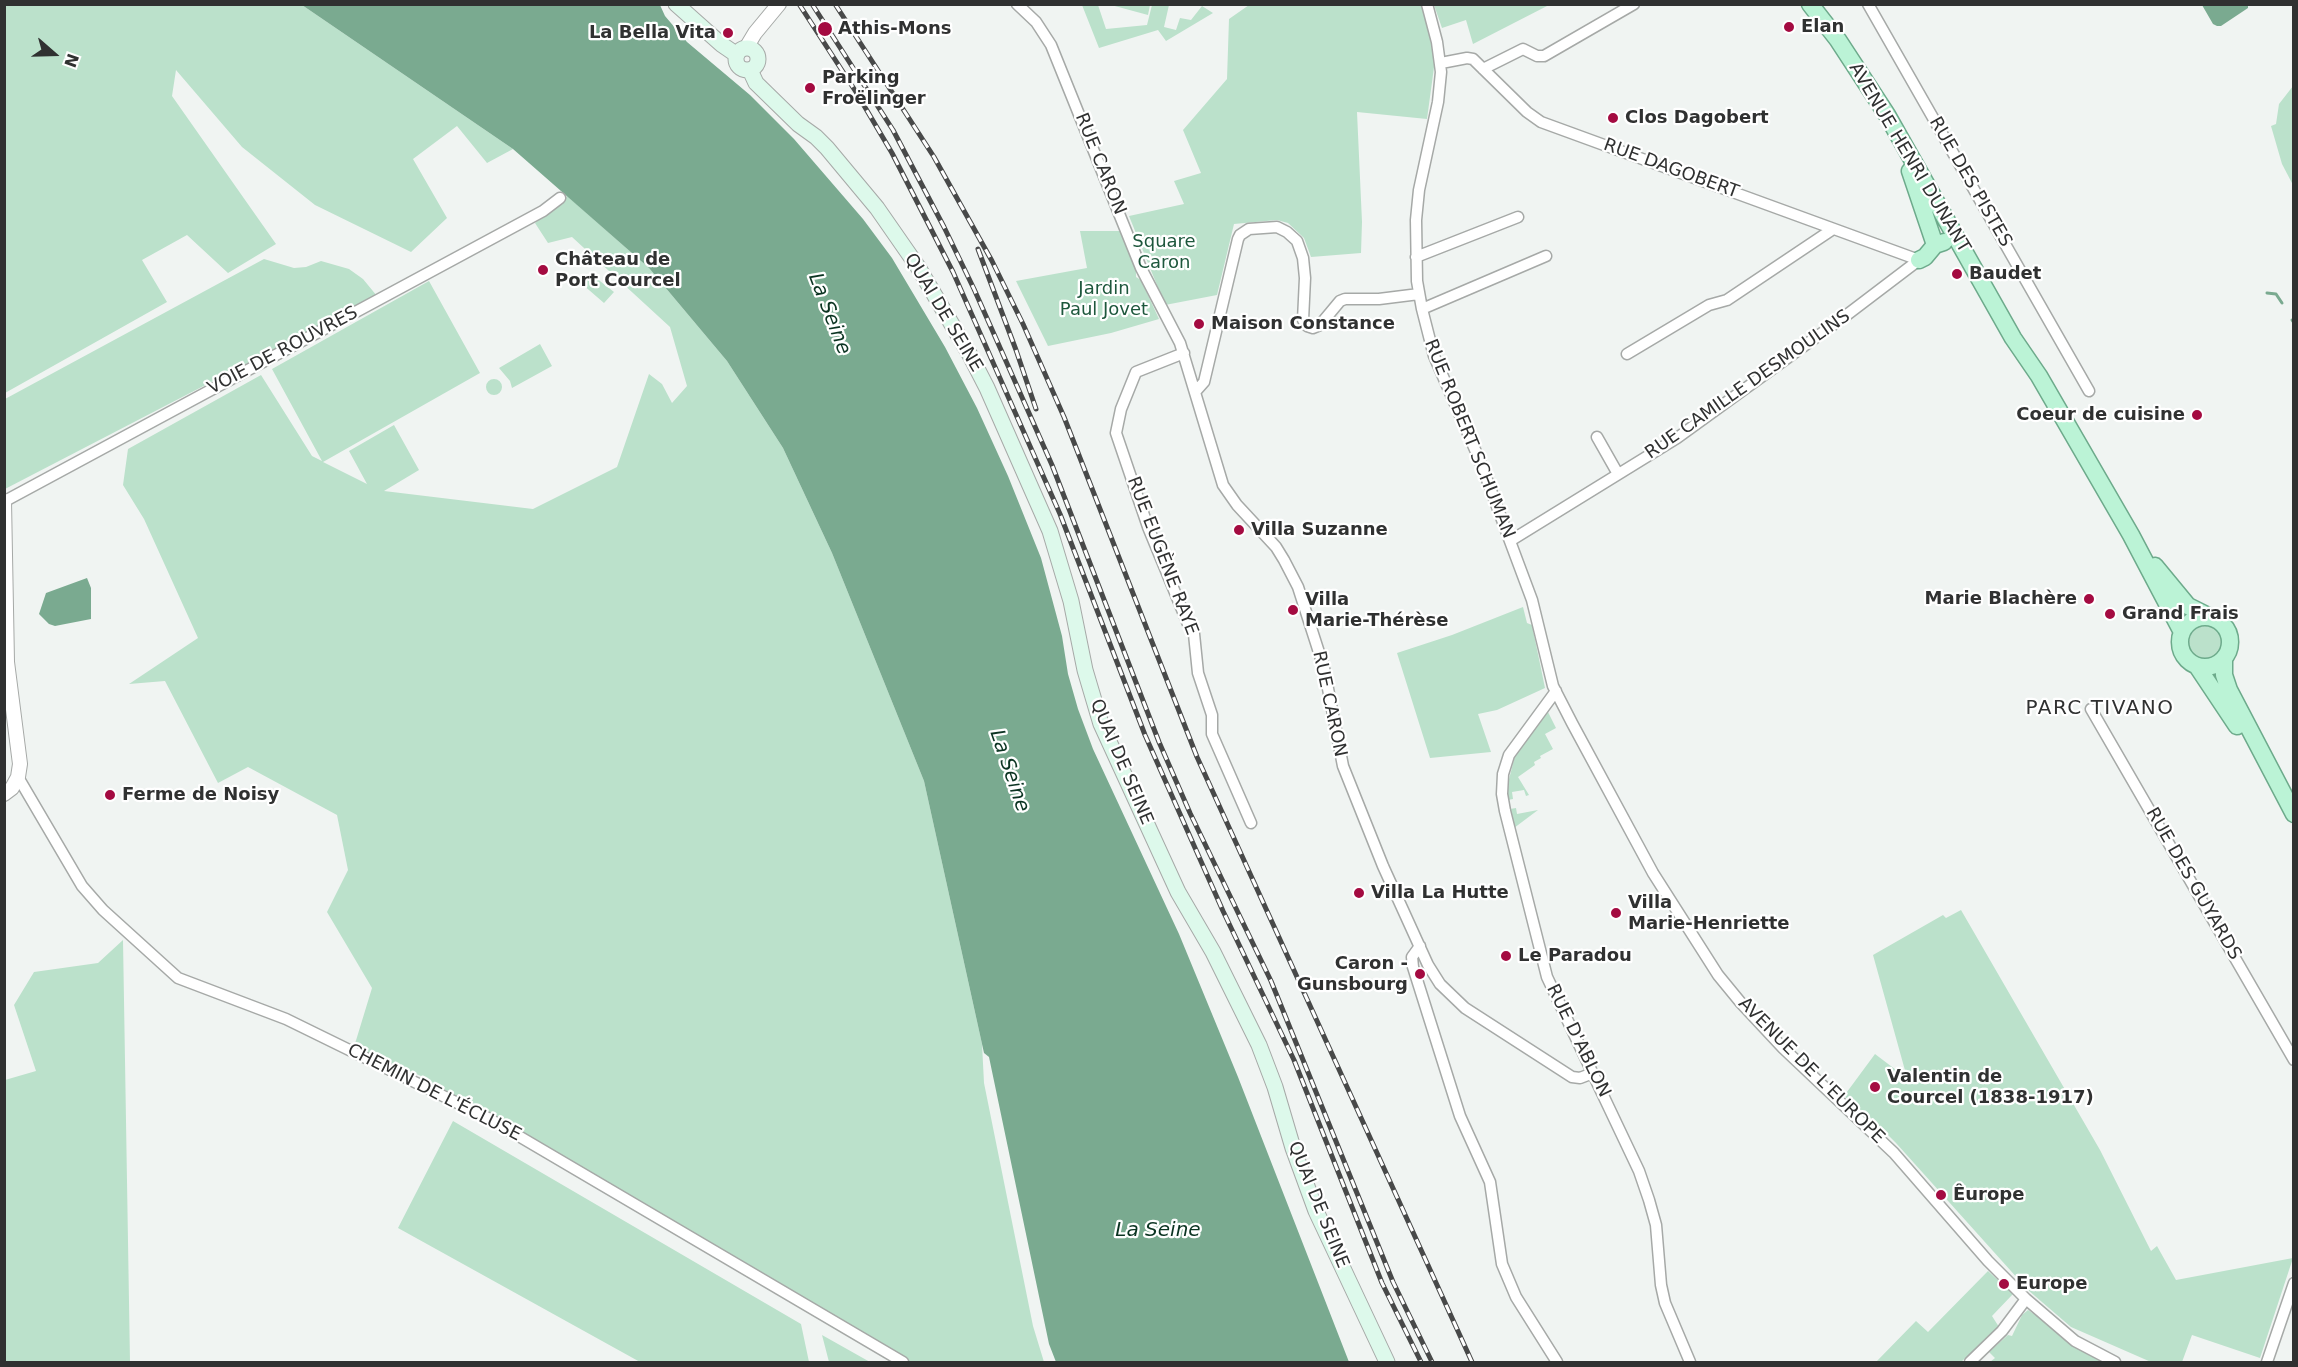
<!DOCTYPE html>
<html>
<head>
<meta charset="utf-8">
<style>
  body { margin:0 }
  #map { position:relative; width:2298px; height:1367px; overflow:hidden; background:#f0f4f2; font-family:"DejaVu Sans",sans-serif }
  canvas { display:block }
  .frame { position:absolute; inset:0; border:6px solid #303131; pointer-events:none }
  .north { position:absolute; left:24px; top:24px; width:60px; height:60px; -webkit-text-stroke:4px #fff; paint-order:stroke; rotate:110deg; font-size:16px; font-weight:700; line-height:24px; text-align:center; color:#303131 }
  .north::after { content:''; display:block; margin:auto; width:21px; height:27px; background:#303131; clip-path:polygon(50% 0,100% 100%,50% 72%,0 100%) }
</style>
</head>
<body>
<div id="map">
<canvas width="2298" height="1367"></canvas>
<div class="frame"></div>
<div class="north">N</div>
</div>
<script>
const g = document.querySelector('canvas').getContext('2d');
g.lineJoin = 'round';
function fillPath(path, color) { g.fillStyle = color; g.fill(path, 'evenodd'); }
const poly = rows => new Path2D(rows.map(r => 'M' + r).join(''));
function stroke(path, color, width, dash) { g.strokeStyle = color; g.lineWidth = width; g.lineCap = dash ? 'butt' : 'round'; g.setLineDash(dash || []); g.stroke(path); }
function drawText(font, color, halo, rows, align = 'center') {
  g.font = font + ' "DejaVu Sans",sans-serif'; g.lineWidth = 4.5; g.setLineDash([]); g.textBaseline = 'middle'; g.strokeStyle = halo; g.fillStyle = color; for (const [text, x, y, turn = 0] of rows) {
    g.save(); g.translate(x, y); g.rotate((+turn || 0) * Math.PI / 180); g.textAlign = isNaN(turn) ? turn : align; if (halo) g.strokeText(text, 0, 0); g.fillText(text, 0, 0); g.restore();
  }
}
const green = poly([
  [4,5,302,5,513,149,487,163,457,126,413,159,447,218,411,252,315,205,242,147,176,70,172,96,276,244,228,273,187,235,142,260,167,302,5,393],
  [1082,5,1098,5,1106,29,1147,25,1152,5,1169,5,1164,27,1176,30,1180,18,1191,20,1202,6,1213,13,1166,41,1158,30,1099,48],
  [1111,5,1150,4,1150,5,1148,15],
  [1249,5,1422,5,1435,60,1427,119,1357,112,1362,222,1361,253,1311,257,1304,238,1288,223,1277,220,1234,224,1217,295,1165,305,1129,216,1184,204,1174,181,1201,173,1183,130,1227,79,1229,19],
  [1434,5,1434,4,1549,5,1473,44,1466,20,1442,28],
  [2293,86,2294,86,2293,185,2282,164,2271,126,2276,124,2279,104],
  [567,196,649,268,727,361,783,448,832,553,924,781,982,1044,984,1083,1033,1326,1044,1362,909,1362,421,1076,354,1047,372,988,327,912,348,870,337,815,248,767,218,783,165,681,129,684,198,638,144,519,123,485,128,449,261,375,312,456,322,461,272,369,429,281,480,373,323,462,367,484,349,451,394,425,419,470,384,491,533,509,617,467,649,374,662,384,672,403,687,386,670,327,572,237,548,243,535,223],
  [1080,231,1121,231,1136,269,1136,277,1141,280,1159,319,1111,333,1048,346,1016,281,1087,268],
  [264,259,294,268,306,267,321,261,349,269,363,279,377,296,5,489,5,399],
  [591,274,614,292,604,303,582,284],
  [540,344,552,366,512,388,510,381,499,368],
  '486 387a8 8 0 1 1 16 0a8 8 0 1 1-16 0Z',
  [1523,607,1527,623,1532,625,1545,688,1497,710,1478,714,1491,752,1430,758,1397,653,1452,635],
  '2189 643a17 17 0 1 1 34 0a17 17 0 1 1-34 0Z',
  [1548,712,1556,728,1545,734,1553,749,1540,756,1541,758,1534,762,1535,765,1518,777,1529,795,1526,796,1524,790,1512,792,1513,799,1508,800,1508,783,1515,756],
  [1516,808,1517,814,1538,810,1514,828,1510,809],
  [1961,910,2100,1150,2151,1251,2157,1246,2176,1280,2293,1258,2260,1358,2192,1335,2182,1362,2151,1362,2071,1327,2028,1290,1896,1143,1875,1122,1844,1096,1875,1054,1904,1076,1906,1074,1873,955,1943,915,1946,918],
  [123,940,130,1362,5,1362,5,1080,36,1071,14,1005,34,972,98,963],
  [453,1121,801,1324,809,1362,640,1362,398,1228],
  [1988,1271,2013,1294,1992,1316,1999,1327,1961,1362,1876,1362,1916,1321,1928,1332],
  [2028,1310,2093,1355,2109,1362,1990,1362,1995,1358,1989,1352,2008,1335,2012,1336,2022,1315],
  [822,1335,870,1362,829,1362]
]);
const water = poly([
  [302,5,660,5,665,16,687,42,750,95,794,139,863,219,892,258,945,347,977,408,1008,476,1041,558,1062,636,1068,674,1078,709,1093,749,1179,934,1238,1077,1349,1362,1056,1362,1049,1344,989,1057,984,1053,924,781,832,553,783,448,727,361,649,268,513,149],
  [2202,5,2248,5,2248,8,2221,26,2217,26,2213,24],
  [87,578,91,588,91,619,55,626,49,624,39,614,46,593]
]);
const stream = poly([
  [2267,293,2276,294,2282,303],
  [2292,320,2294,323]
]);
const minor = poly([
  [1017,4,1036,22,1051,45,1141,268,1180,343,1223,485,1237,505,1276,547,1284,560,1298,587,1324,668,1343,766,1383,866,1428,965,1440,984,1465,1008,1572,1077,1580,1078,1593,1073],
  [1427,4,1437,42,1441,72,1438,102,1419,190,1416,220,1417,281,1422,309,1434,356,1480,461,1532,600,1553,686,1572,723,1653,873,1718,975,1741,1003,1783,1048,1894,1153,1988,1261,2026,1299,2075,1341,2115,1362],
  [1868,4,2089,391],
  [1441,63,1467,58,1473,59,1527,112,1541,122,1919,260],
  [1483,69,1523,49,1537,56,1544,56,1634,4],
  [1416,257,1518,217],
  [1422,309,1546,256],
  [1184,353,1136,372,1121,409,1116,433,1148,527,1188,624,1194,634,1198,673,1212,715,1212,734,1251,823],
  [1627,354,1709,305,1727,300,1833,229],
  [1196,391,1204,382,1238,239,1240,235,1249,229,1277,227,1287,232,1297,241,1303,258,1305,278,1303,320,1307,326,1313,328,1320,325,1340,301,1345,299,1379,299,1419,294],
  [1597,437,1618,474],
  [5,501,543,211,560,198],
  [1510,541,1677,438,1844,317,1919,260],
  [1556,691,1509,755,1503,774,1502,794,1505,811,1547,977,1639,1171,1649,1200,1656,1225,1661,1285,1665,1303,1690,1362],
  [2091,709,2294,1060],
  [18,777,82,886,103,910,178,978,286,1019,488,1118,903,1362],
  [1420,946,1412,957,1413,967,1460,1116,1490,1182,1502,1264,1516,1297,1557,1362],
  [1970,1362,2002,1331,2026,1299],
  [2267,1362,2294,1283]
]);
const tertiary = poly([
  [746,48,755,33,779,4],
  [4,501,7,662,20,764,18,777,12,788,4,794]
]);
const secondary = poly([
  [676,4,721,44,737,55],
  '736 59a11 11 0 1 1 22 0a11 11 0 1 1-22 0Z',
  [750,70,756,83,798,124,816,137,827,148,877,208,918,267,970,355,987,388,1050,531,1071,601,1085,670,1101,724,1178,892,1213,952,1259,1045,1275,1087,1293,1148,1316,1211,1387,1362]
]);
const primary = poly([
  [1810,4,1838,40,1887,115,2013,338,2039,376,2131,535,2182,632],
  [1910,171,1935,245],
  [1919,260,1925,257,1935,245,1944,242],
  [2155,566,2188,606,2208,616],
  '2180 642a25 25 0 1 1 50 0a25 25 0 1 1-50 0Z',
  [2224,658,2224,675,2229,690,2294,814],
  [2197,666,2237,726]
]);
const rail = poly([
  [799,4,856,92,892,153,953,272,1060,514,1145,735,1223,911,1294,1060,1382,1283,1421,1362],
  [812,4,893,130,944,227,974,289,1052,465,1159,742,1190,813,1271,981,1393,1282,1432,1362],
  [835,4,934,157,992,261,1023,324,1064,417,1197,757,1472,1362],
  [978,249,1016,350,1036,409]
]);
const markers = [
  [1789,27,6,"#a40b41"],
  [825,29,8,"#a40b41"],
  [728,33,6,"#a40b41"],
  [810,88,6,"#a40b41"],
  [1613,118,6,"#a40b41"],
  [543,270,6,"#a40b41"],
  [1957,274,6,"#a40b41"],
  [1199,324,6,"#a40b41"],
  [2197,415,6,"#a40b41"],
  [1239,530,6,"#a40b41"],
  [2089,599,6,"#a40b41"],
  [1293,610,6,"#a40b41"],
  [2110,614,6,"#a40b41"],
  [110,795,6,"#a40b41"],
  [1359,893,6,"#a40b41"],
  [1616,913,6,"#a40b41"],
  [1506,956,6,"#a40b41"],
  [1420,974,6,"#a40b41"],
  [1875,1087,6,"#a40b41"],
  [1941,1195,6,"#a40b41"],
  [2004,1284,6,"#a40b41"]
];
const poiNames = [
  ["Elan",1801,27],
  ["Athis-Mons",838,29],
  ["La Bella Vita",716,33,"right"],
  ["Parking",822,78],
  ["Froëlinger",822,99],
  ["Clos Dagobert",1625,118],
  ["Château de",555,260],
  ["Port Courcel",555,281],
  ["Baudet",1969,274],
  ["Maison Constance",1211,324],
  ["Coeur de cuisine",2185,415,"right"],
  ["Villa Suzanne",1251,530],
  ["Marie Blachère",2077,599,"right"],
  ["Villa",1305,600],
  ["Marie-Thérèse",1305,621],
  ["Grand Frais",2122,614],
  ["Ferme de Noisy",122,795],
  ["Villa La Hutte",1371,893],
  ["Villa",1628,903],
  ["Marie-Henriette",1628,924],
  ["Le Paradou",1518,956],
  ["Caron -",1408,964,"right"],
  ["Gunsbourg",1408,985,"right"],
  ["Valentin de",1887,1077],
  ["Courcel (1838-1917)",1887,1098],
  ["Êurope",1953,1195],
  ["Europe",2016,1284]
];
const streetNames = [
  ["AVENUE HENRI DUNANT",1909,158,59],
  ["RUE CARON",1100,164,68],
  ["RUE DAGOBERT",1671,169,20],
  ["RUE DES PISTES",1970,182,60],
  ["QUAI DE SEINE",943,313,59],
  ["VOIE DE ROUVRES",283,351,-28],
  ["RUE CAMILLE DESMOULINS",1748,385,-35],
  ["RUE ROBERT SCHUMAN",1469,439,68],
  ["RUE EUGÈNE RAYE",1162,556,69],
  ["RUE CARON",1329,704,78],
  ["QUAI DE SEINE",1121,762,67],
  ["RUE DES GUYARDS",2193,884,60],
  ["RUE D'ABLON",1578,1041,64],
  ["AVENUE DE L'EUROPE",1811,1071,45],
  ["CHEMIN DE L'ÉCLUSE",434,1093,27],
  ["QUAI DE SEINE",1318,1205,68]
];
const parkNames = [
  ["Square",1164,242],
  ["Caron",1164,263],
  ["Jardin",1104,289],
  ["Paul Jovet",1104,310]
];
const waterNames = [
  ["La Seine",829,314,69],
  ["La Seine",1009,771,71],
  ["La Seine",1158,1231]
];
const neighbourhoodNames = [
  ["PARC TIVANO",2100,709]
];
fillPath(green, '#bbe1cb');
fillPath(water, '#7aaa90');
stroke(stream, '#7aaa90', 3);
stroke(minor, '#a6a9a7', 13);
stroke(tertiary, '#a6a9a7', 16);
stroke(secondary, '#a6a9a7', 17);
stroke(primary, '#6daa8b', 19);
stroke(minor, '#fff', 10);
stroke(tertiary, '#fff', 14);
stroke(secondary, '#ddf9eb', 15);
stroke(primary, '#bbf3d6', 16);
stroke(rail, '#484949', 5);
stroke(rail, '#fff', 3, [9]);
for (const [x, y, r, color] of markers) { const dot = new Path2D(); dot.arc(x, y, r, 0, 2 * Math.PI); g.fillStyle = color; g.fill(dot); stroke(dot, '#fff', 2); }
drawText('bold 18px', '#303131', '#fff', poiNames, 'left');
drawText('18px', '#303131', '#fff', streetNames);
drawText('18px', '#1d573c', '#fff', parkNames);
drawText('italic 20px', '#0b3422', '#fff', waterNames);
g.letterSpacing = '1.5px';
drawText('20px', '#303131', '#fff', neighbourhoodNames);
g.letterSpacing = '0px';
</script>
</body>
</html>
